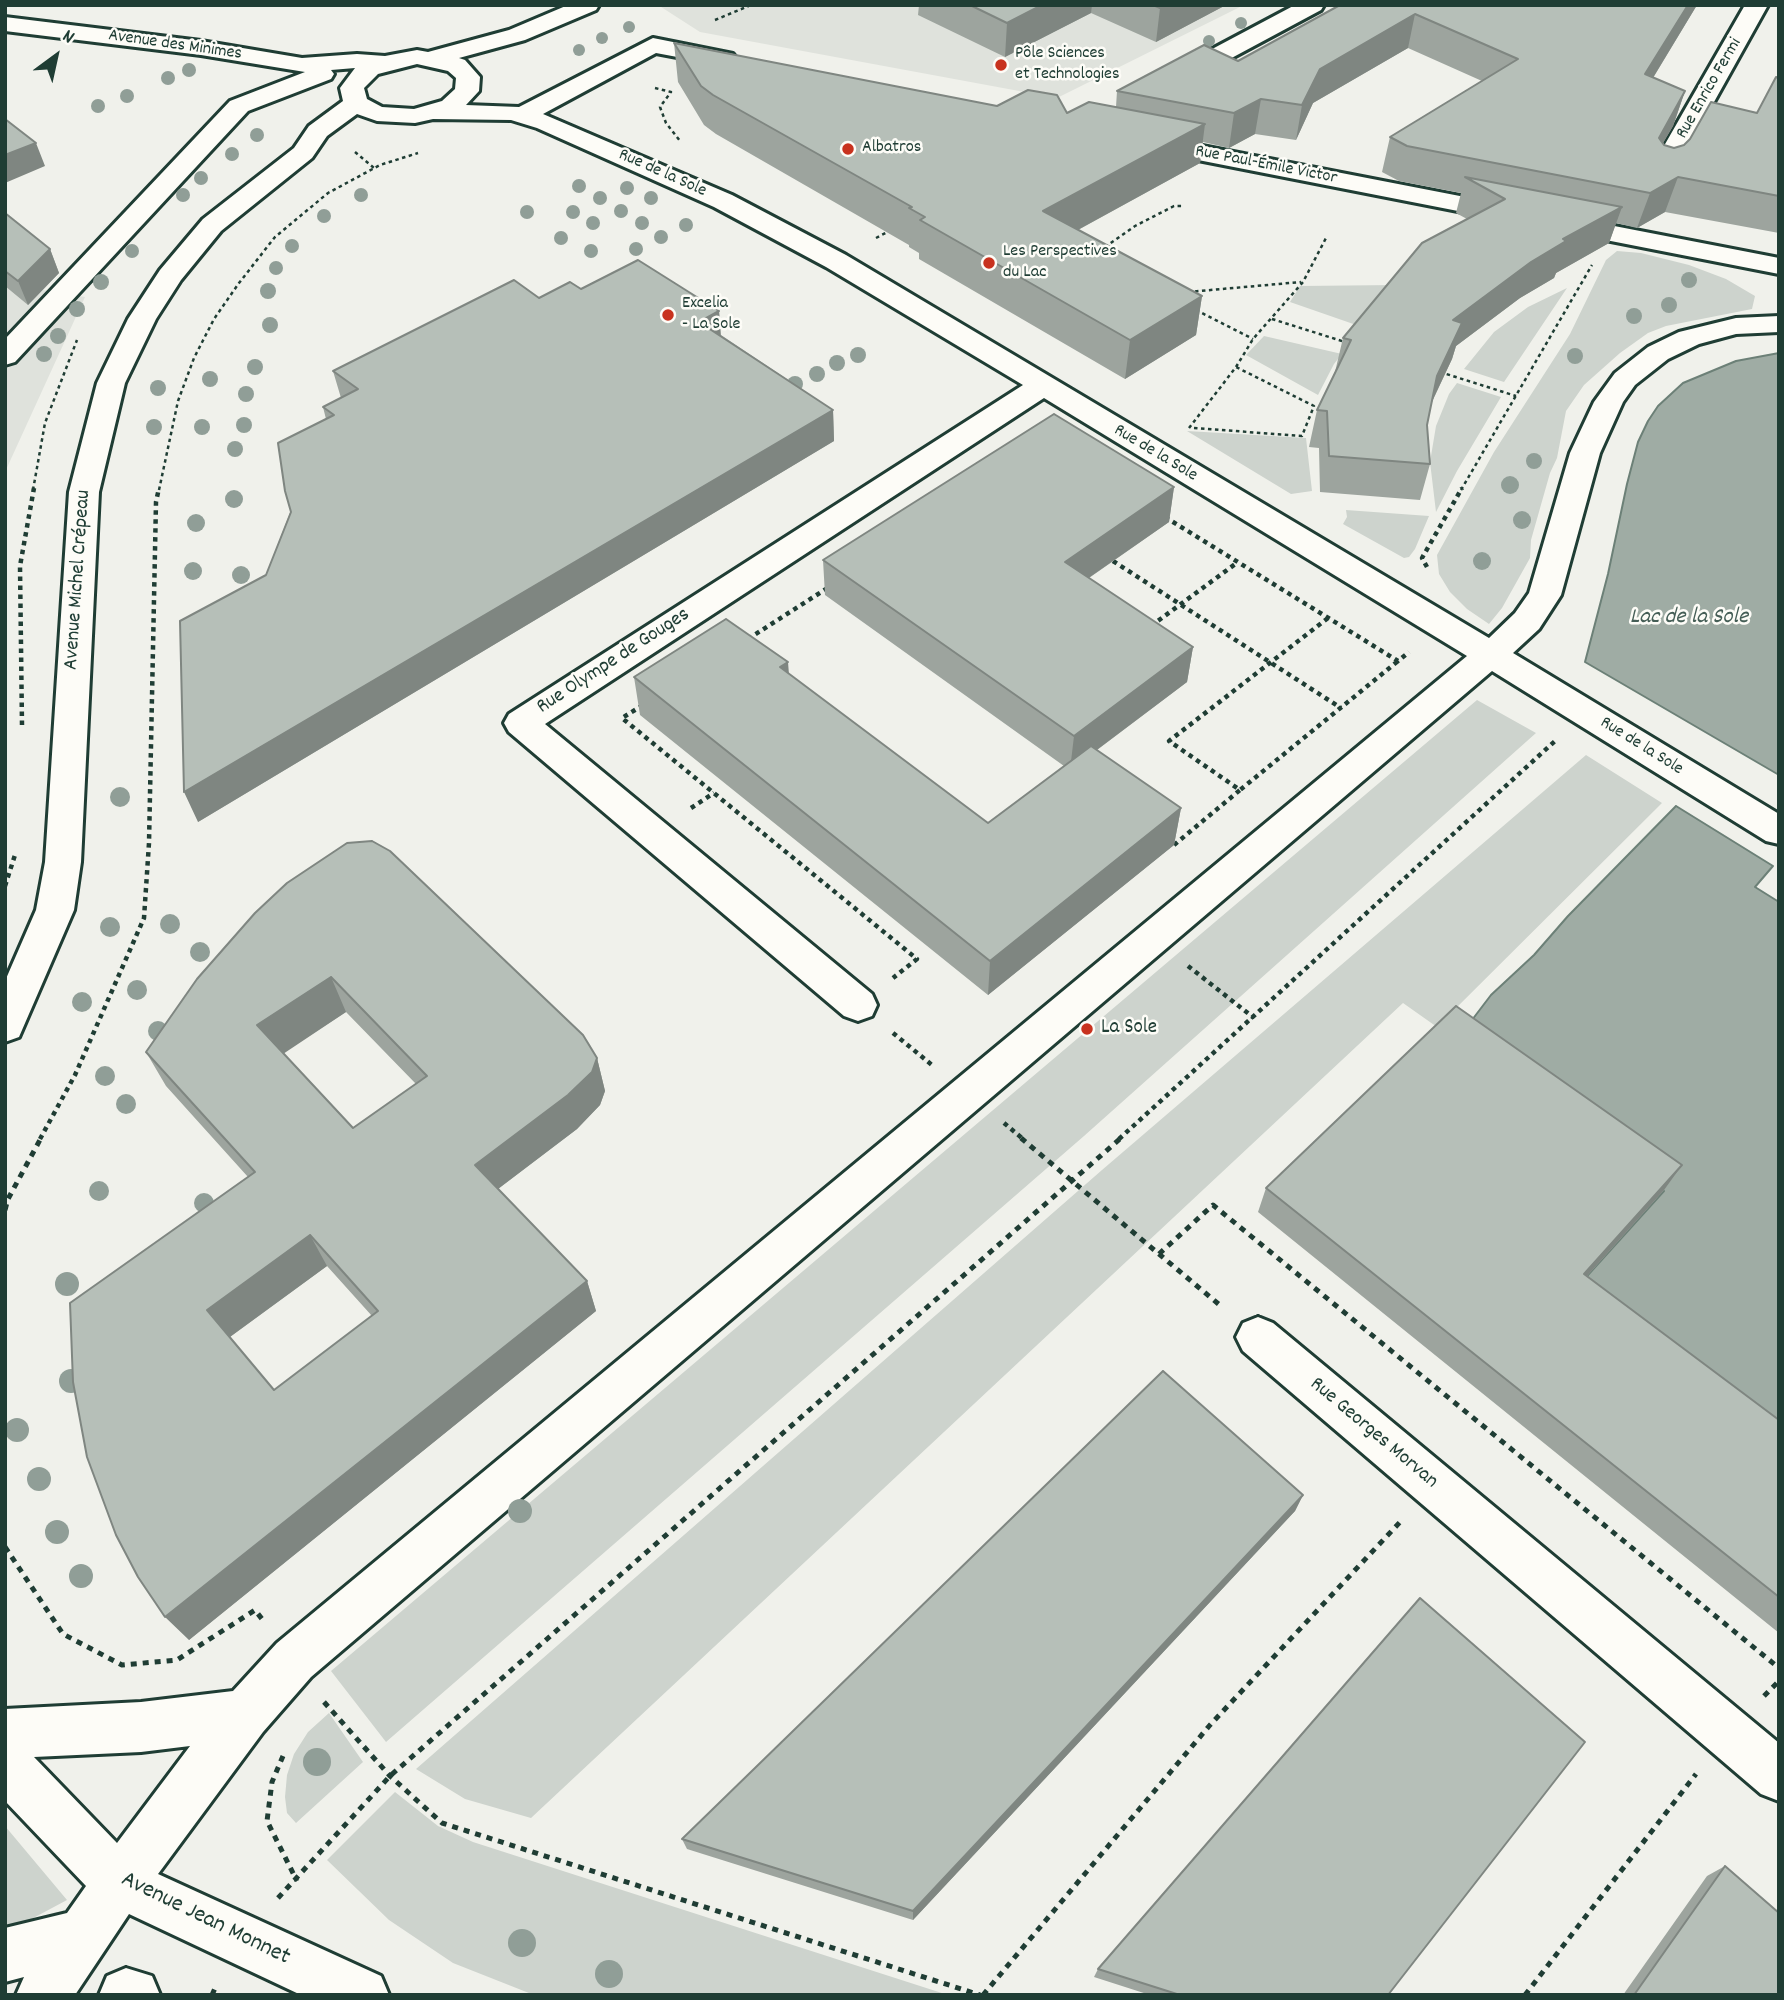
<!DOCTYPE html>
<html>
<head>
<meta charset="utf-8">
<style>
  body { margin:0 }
  #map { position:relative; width:1784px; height:2000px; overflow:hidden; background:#f0f1eb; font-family:Dekko,sans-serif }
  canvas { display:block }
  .frame { position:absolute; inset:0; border:7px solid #1f3d34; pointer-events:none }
  .north { position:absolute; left:21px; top:21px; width:70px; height:70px; -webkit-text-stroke:5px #fdfcf7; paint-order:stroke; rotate:33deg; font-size:19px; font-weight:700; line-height:28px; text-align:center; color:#1f3d34 }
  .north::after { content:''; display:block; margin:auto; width:24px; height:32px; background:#1f3d34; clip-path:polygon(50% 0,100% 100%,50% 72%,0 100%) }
</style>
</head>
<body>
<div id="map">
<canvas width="1784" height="2000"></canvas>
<div class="frame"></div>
<div class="north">N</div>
</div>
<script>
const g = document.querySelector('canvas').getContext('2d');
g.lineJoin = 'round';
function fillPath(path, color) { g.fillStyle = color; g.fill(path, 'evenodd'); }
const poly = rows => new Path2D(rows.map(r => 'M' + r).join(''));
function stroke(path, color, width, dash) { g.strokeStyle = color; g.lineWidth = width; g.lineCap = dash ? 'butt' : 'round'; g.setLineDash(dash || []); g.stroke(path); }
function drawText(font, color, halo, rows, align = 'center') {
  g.font = font + ' Dekko,sans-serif'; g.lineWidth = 5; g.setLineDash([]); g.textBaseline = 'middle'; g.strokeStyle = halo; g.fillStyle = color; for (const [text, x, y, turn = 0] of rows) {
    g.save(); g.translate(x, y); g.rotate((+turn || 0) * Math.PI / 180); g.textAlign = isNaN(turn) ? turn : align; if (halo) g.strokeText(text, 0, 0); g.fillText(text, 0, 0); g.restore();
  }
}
const built = poly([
  [658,5,1244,5,1057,98,700,32],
  [5,228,59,273,43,290,85,297,5,472]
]);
const green = poly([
  [1617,251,1641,253,1689,265,1726,279,1755,296,1752,309,1666,326,1648,333,1620,353,1584,385,1566,411,1557,458,1550,473,1531,540,1530,558,1502,608,1489,624,1467,609,1450,592,1439,574,1437,555,1494,452,1570,334,1606,260],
  [1396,285,1362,327,1290,302,1300,286],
  [1567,288,1504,382,1464,369,1494,332,1528,307],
  [1264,336,1342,354,1334,364,1318,395,1246,355],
  [1457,383,1501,397,1457,471,1436,512,1430,462,1436,426,1449,394],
  [1187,431,1306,438,1312,491,1291,494],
  [1346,510,1429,516,1415,549,1409,557,1404,558,1343,524,1347,517],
  [1477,700,1536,733,1084,1136,386,1742,331,1671],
  [1586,755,1662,803,1437,1027,1403,1003,531,1818,465,1799,416,1769,1102,1170],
  [329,1713,363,1762,296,1823,287,1813,285,1797,287,1775,294,1754,308,1732],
  [395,1792,438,1826,473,1842,948,1995,534,1995,453,1963,389,1920,327,1860],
  [5,1826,67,1900,22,1924,5,1926]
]);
const water = poly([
  [1779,353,1779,775,1585,662,1608,574,1627,484,1638,442,1648,421,1658,406,1683,383,1736,361,1779,353],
  [1676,806,1773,866,1755,887,1779,902,1779,1458,1568,1297,1664,1191,1456,1041,1491,995,1534,955,1568,916,1676,806]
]);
const pathFar2 = poly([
  [715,20,751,5],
  [655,88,671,92,660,107,666,123,680,141],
  [355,152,374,168],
  [876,238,893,229],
  [1105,247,1135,226,1174,206,1183,206],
  [1188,292,1301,282],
  [1196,310,1253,339],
  [1272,319,1345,342],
  [1440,372,1516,396],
  [1189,428,1236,367,1253,339,1303,282,1326,238],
  [1194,428,1302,436,1314,406,1236,367],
  [33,490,45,423,77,340],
  [159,490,178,401,194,358,214,319,239,283,275,237,328,193,380,165,418,153],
  [1461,490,1592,265]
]);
const pathFar1 = poly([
  [1165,517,1398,661,1409,652],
  [1113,561,1341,708],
  [1427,567,1422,558,1462,488],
  [1328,618,1169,741,1240,790,1398,661],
  [1151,626,1238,562],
  [748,639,829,587],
  [643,705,622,718,917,959,893,978],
  [22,725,20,566,34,488],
  [691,808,714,793],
  [1174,845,1240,790],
  [5,886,15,855],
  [1188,966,1254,1018],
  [893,1033,932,1065],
  [1004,1123,1023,1139],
  [40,1139,75,1075,144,918,149,843,156,502,159,488],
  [1119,1139,1555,741]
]);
const path = poly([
  [1021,1138,1222,1307],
  [5,1210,8,1199,41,1138],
  [1159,1254,1213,1205,1779,1668],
  [5,1547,63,1634,122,1665,177,1660,255,1610,262,1619],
  [1764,1696,1779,1681],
  [324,1702,390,1776,442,1823,980,1995],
  [283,1756,272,1782,267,1821,297,1881],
  [278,1898,390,1776,1121,1138],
  [212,1995,216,1986],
  [983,1995,1210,1725,1401,1521],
  [1525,1995,1696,1774]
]);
const minor = poly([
  [568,5,599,5,596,10,525,40,459,58,465,60,480,77,479,91,466,105,519,107,653,38,733,54,737,59,733,64,725,66,656,53,543,114,732,195,846,255,1489,638,1515,613,1529,593,1570,453,1594,402,1615,373,1648,347,1679,332,1736,318,1779,316,1779,332,1736,334,1699,344,1668,359,1635,385,1623,402,1600,453,1561,595,1539,629,1513,653,1779,814,1779,844,1766,841,1492,671,311,1677,263,1732,158,1874,381,1976,389,1995,301,1995,129,1914,75,1995,16,1995,24,1977,5,1982,5,1928,67,1913,86,1886,5,1801,5,1709,141,1702,233,1691,277,1643,1467,656,1044,398,545,724,872,994,877,1005,872,1016,858,1021,844,1016,509,732,504,723,509,714,1023,385,826,267,714,207,537,128,511,120,433,119,415,123,377,121,357,114,327,136,312,158,221,231,181,280,156,319,125,383,99,492,81,862,74,910,19,1037,5,1042,5,981,36,910,45,862,69,492,97,383,128,319,160,270,203,219,294,148,309,126,343,101,340,88,355,68,331,70,334,74,331,79,248,111,15,362,5,365,5,339,230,101,305,72,201,55,5,31,5,17,201,41,302,58,357,54,385,56,417,50,428,52,509,30,568,5],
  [417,64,448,71,456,78,455,89,442,101,414,109,382,107,367,99,364,88,378,74,417,64],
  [190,1746,117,1843,34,1757,141,1752,190,1746],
  [1295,5,1324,5,1321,10,1185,83,1176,85,1167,83,1164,78,1167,73,1295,5],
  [1745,5,1768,5,1675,172,1671,177,1662,180,1653,177,1649,172,1745,5],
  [1151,136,1779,258,1779,274,1142,149,1138,144,1142,139,1151,136],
  [1258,1317,1273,1323,1779,1743,1779,1801,1761,1794,1243,1351,1236,1337,1243,1323,1258,1317],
  [126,1968,152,1976,160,1995,99,1995,107,1976,126,1968]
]);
const trees = [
  [1241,23,6],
  [629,27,6],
  [602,38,6],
  [1209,41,6],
  [579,50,6],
  [189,70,7],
  [168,78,7],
  [127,96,7],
  [98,106,7],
  [257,135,7],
  [232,154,7],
  [201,178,7],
  [579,186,7],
  [627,188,7],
  [183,195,7],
  [361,195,7],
  [600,198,7],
  [651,198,7],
  [621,211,7],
  [527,212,7],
  [573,212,7],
  [324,216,7],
  [593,223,7],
  [642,223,7],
  [686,225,7],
  [661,237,7],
  [561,238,7],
  [292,246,7],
  [636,249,7],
  [132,251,7],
  [591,251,7],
  [276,268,7],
  [1689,280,8],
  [101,282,8],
  [268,291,8],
  [1669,305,8],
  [77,309,8],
  [1634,316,8],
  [270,325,8],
  [58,336,8],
  [44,354,8],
  [858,355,8],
  [1575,356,8],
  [837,363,8],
  [255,367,8],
  [817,374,8],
  [210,379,8],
  [795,384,8],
  [158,388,8],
  [246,394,8],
  [244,425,8],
  [154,427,8],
  [202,427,8],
  [235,449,8],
  [1534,461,8],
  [1510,485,9],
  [234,499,9],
  [1522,520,9],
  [196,523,9],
  [1482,561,9],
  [193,571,9],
  [241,575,9],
  [120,797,10],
  [170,924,10],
  [110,927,10],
  [200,952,10],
  [137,990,10],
  [82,1002,10],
  [158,1031,10],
  [105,1076,10],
  [126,1104,10],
  [99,1191,10],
  [204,1203,10],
  [67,1284,12],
  [71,1381,12],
  [17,1430,12],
  [39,1479,12],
  [520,1511,12],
  [57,1532,12],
  [81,1576,12],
  [317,1762,14],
  [522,1943,14],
  [609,1974,14]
];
const wall = poly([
  [919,5,1226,5,1156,42,1091,13,1005,57,918,15],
  [1340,5,1697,5,1653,78,1685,91,1673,126,1663,143,1664,145,1674,148,1684,145,1757,113,1779,78,1779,233,1665,212,1637,228,1616,223,1609,243,1556,273,1554,278,1520,298,1456,346,1452,359,1432,402,1427,425,1430,464,1420,500,1320,492,1319,448,1309,447,1317,410,1335,372,1343,338,1467,219,1456,213,1461,193,1399,181,1382,172,1390,137,1482,81,1408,48,1313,103,1296,140,1255,134,1229,148,1203,142,1200,163,1078,230,1202,296,1196,335,1125,379,919,259,919,253,909,247,909,245,716,134,704,125,678,82,674,43,997,106,1067,113,1116,107,1117,91,1238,61],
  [5,213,50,249,59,273,28,305,5,286],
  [539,298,719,311,721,335,833,410,834,441,198,822,266,575,326,419,323,407,341,398,333,371],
  [1174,487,1169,522,1089,578,1193,647,1187,682,1097,750,1181,808,1174,845,988,995,640,715,634,677,789,674,988,823,1064,766,825,595,823,560],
  [255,913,597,1058,605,1091,600,1105,577,1129,498,1189,587,1281,596,1311,189,1640,248,1177,166,1086,146,1052],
  [346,1012,416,1084,353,1128,283,1053],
  [327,1266,372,1316,274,1390,230,1337],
  [1682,1165,1664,1190,1587,1276,1779,1420,1779,1633,1258,1212,1266,1188],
  [1303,1495,1295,1511,913,1920,687,1849,682,1839],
  [1725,1866,1779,1995,1623,1995,1707,1876],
  [1098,1969,1388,1995,1150,1995,1094,1977]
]);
const shadedWall = poly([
  [1042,5,1092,5,1091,13,1005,57,1007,23],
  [1166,5,1226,5,1156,42,1160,8],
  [1688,5,1697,5,1634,109,1645,74],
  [1415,14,1408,48,1313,103,1296,140,1302,105,1320,69],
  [1685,91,1673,126,1646,172,1659,138],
  [1261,99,1255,134,1229,148,1234,113],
  [1205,124,1200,163,1041,250,1043,211],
  [36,143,45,166,5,183,5,155],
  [1678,177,1665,212,1637,228,1650,193],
  [1622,207,1609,243,1556,273,1554,278,1520,298,1456,346,1452,359,1427,412,1453,320,1531,262,1563,239],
  [50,249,59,273,28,305,18,281],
  [1202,296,1196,335,1125,379,1130,340],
  [719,311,721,343,699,322],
  [833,410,834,441,198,822,184,792],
  [1174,487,1169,522,1061,597,1065,562],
  [1193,647,1187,682,1070,770,1074,736],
  [788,662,791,700,780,667],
  [1181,808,1174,845,988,995,990,961],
  [331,977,346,1012,274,1060,257,1025],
  [597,1058,605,1091,600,1105,577,1129,486,1198,475,1165],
  [1682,1165,1664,1190,1568,1297,1584,1274],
  [310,1235,327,1266,227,1339,207,1310],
  [587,1281,596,1311,189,1640,165,1617],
  [1303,1495,1295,1511,913,1920,913,1911]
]);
const building = poly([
  [970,5,1042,5,1007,23,970,5],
  [1153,5,1166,5,1160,8,1153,5],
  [1340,5,1688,5,1645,74,1685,91,1659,138,1664,145,1674,148,1684,145,1690,139,1711,102,1757,113,1776,77,1779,78,1779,196,1678,177,1650,193,1407,146,1390,137,1518,59,1415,14,1320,69,1302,105,1261,99,1234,113,1117,91,1204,45,1238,61,1340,5],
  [674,43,997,106,1028,90,1057,95,1067,113,1089,102,1205,124,1043,211,1202,296,1130,340,920,220,925,217,909,208,912,207,713,95,701,86,674,43],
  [5,119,36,143,5,155,5,119],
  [1465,177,1622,207,1563,239,1566,241,1531,262,1453,320,1462,323,1437,376,1427,425,1430,464,1329,456,1327,411,1317,410,1351,340,1343,338,1422,243,1505,199,1465,177],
  [5,213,50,249,18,281,5,271,5,213],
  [638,260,719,311,699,322,833,410,184,792,180,621,266,575,291,512,285,491,278,443,334,415,323,407,358,389,333,371,514,280,539,298,570,282,581,289,638,260],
  [1054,414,1174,487,1065,562,1193,647,1074,736,823,560,1054,414],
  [726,619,788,662,780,667,988,823,1091,746,1181,808,990,961,634,677,726,619],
  [372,841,390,851,583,1035,597,1058,592,1072,568,1095,475,1165,587,1281,165,1617,138,1577,116,1535,87,1457,73,1382,70,1303,255,1172,146,1052,197,979,255,913,287,883,347,843,372,841],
  [331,977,427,1076,353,1128,257,1025,331,977],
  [310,1235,378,1311,274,1390,207,1310,310,1235],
  [1456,1006,1682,1165,1584,1274,1779,1420,1779,1597,1266,1188,1456,1006],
  [1163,1371,1303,1495,913,1911,682,1839,1163,1371],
  [1420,1598,1585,1742,1388,1995,1180,1995,1098,1969,1420,1598],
  [1725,1866,1779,1913,1779,1995,1634,1995,1725,1866]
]);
const markers = [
  [1001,65,7,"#c8321e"],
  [848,149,7,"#c8321e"],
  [989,263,7,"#c8321e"],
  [668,315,7,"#c8321e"],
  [1087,1029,7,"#c8321e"]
];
const farStreetnames = [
  ["Avenue des Minimes",175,46,8],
  ["Rue Enrico Fermi",1710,89,-60],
  ["Rue Paul-Émile Victor",1266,166,11],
  ["Rue de la Sole",662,174,24],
  ["Rue de la Sole",1155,454,31],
  ["Rue de la Sole",1641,747,32]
];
const farPoinames = [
  ["Pôle Sciences",1015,55],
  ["et Technologies",1015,76],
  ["Albatros",862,149],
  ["Les Perspectives",1003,253],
  ["du Lac",1003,274],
  ["Excelia",682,305],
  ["- La Sole",682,326]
];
const streetNames = [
  ["Avenue Michel Crépeau",79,580,-86],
  ["Rue Olympe de Gouges",614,662,-33],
  ["Rue Georges Morvan",1373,1434,40]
];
const poiNames = [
  ["La Sole",1101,1029]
];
const waterNames = [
  ["Lac de la Sole",1689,619]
];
const nearStreetnames = [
  ["Avenue Jean Monnet",205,1920,26]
];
fillPath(built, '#dfe2dc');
fillPath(green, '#cdd3cd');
fillPath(water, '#9faca4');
stroke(water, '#6c8077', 2);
stroke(minor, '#1f3d34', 6);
stroke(pathFar2, '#1f3d34', 2.5, [3.5, 3.5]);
stroke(pathFar1, '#1f3d34', 4.5, [4.5, 4.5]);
stroke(path, '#1f3d34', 5, [6, 6]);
fillPath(minor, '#fdfcf7');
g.fillStyle = '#909e97';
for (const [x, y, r] of trees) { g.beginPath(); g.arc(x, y, r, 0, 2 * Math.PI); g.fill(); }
fillPath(wall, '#9da49e');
fillPath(shadedWall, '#7f8681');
fillPath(building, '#b6bfb8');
stroke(building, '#7f8681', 2);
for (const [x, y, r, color] of markers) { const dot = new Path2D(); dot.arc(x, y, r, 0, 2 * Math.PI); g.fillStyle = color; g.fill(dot); stroke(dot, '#fdfcf7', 2.5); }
drawText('18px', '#1f3d34', '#fdfcf7', farStreetnames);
drawText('18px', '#1f3d34', '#fdfcf7', farPoinames, 'left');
drawText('21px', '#1f3d34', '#fdfcf7', streetNames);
drawText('21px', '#1f3d34', '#fdfcf7', poiNames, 'left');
drawText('italic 23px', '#455e56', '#fdfcf7', waterNames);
drawText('24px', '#1f3d34', '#fdfcf7', nearStreetnames);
</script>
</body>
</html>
